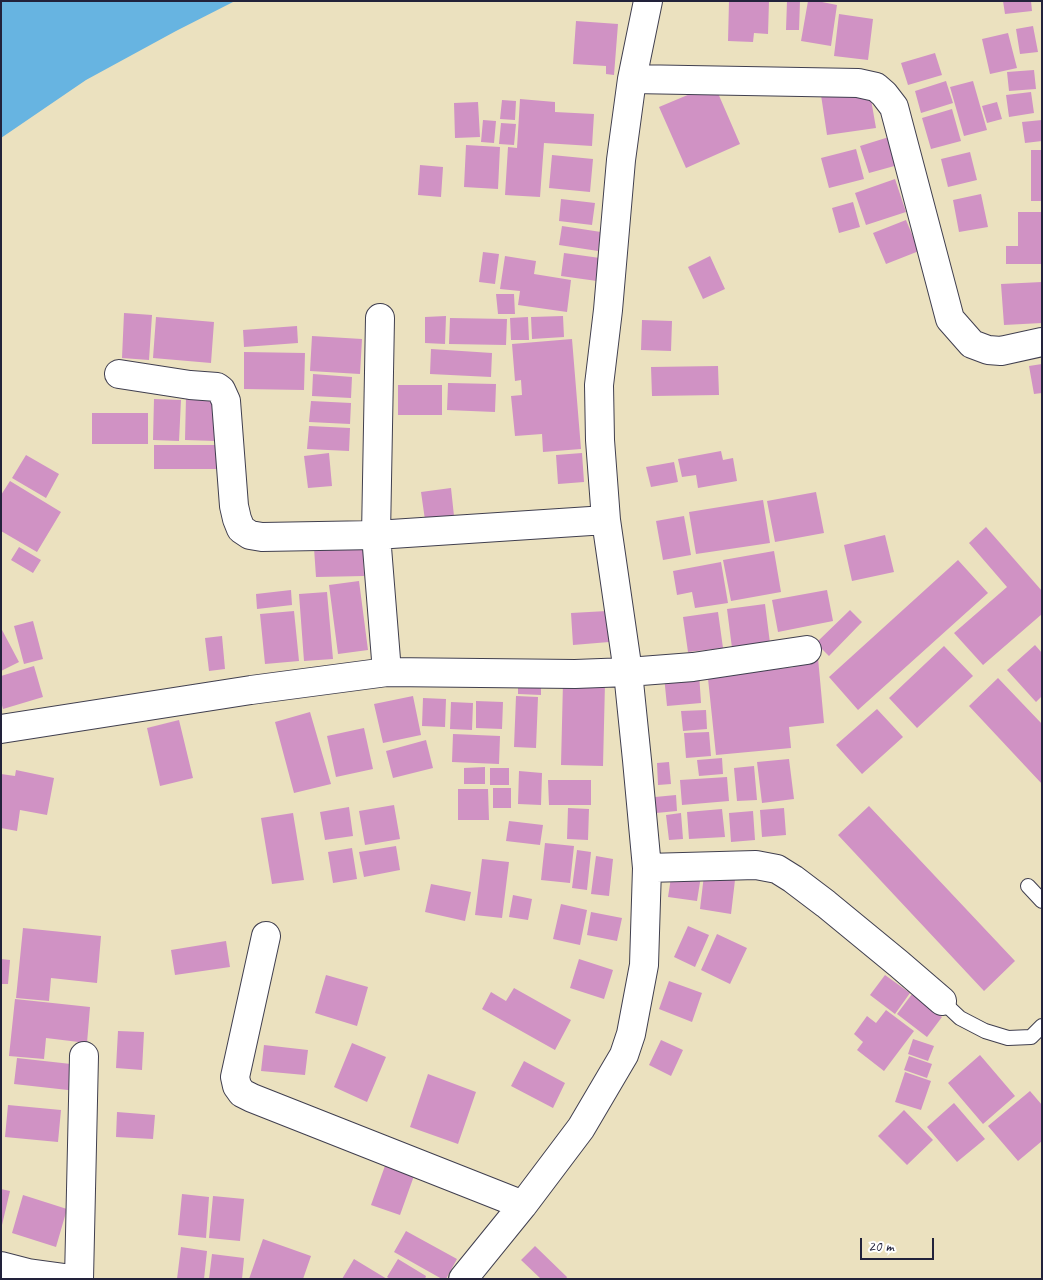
<!DOCTYPE html>
<html>
<head>
<meta charset="utf-8">
<style>
  body { margin:0 }
  #map { position:relative; width:1043px; height:1280px; overflow:hidden; background:#ebe1bf; font-family:Caveat,sans-serif }
  canvas { display:block }
  .frame { position:absolute; inset:0; border:2px solid #22223b; pointer-events:none }
  .scale { position:absolute; left:860px; top:1238px; width:74px; height:22px; box-sizing:border-box; border:2px solid #22223b; border-top:0; padding-left:6px; font-size:15px; line-height:18px; white-space:nowrap; color:#22223b; -webkit-text-stroke:4px #fff; paint-order:stroke }
</style>
</head>
<body>
<div id="map">
<canvas width="1043" height="1280"></canvas>
<div class="frame"></div>
<div class="scale">20 m</div>
</div>
<script>
const g = document.querySelector('canvas').getContext('2d');
g.lineJoin = 'round';
function fillPath(path, color) { g.fillStyle = color; g.fill(path, 'evenodd'); }
const poly = rows => new Path2D(rows.map(r => 'M' + r).join(''));
function stroke(path, color, width, dash) { g.strokeStyle = color; g.lineWidth = width; g.lineCap = dash ? 'butt' : 'round'; g.setLineDash(dash || []); g.stroke(path); }
const water = poly([
  [1,1,235,1,176,31,86,80,1,138]
]);
const building = poly([
  [729,1,769,1,768,34,754,33,753,42,728,41],
  [787,1,800,1,799,30,786,30],
  [808,1,817,1,837,5,831,46,801,41],
  [1003,1,1031,1,1032,11,1005,14],
  [839,14,873,19,868,60,834,56],
  [576,21,618,24,614,75,606,74,606,66,573,64],
  [1033,26,1038,52,1020,54,1016,29],
  [1008,33,1017,68,990,74,982,39],
  [935,53,942,75,908,85,901,63],
  [1034,70,1036,89,1009,91,1007,72],
  [946,81,953,103,921,113,915,91],
  [973,81,987,130,964,136,950,87],
  [714,84,740,144,686,168,659,107],
  [869,88,876,128,827,135,821,95],
  [1031,92,1034,113,1009,117,1006,95],
  [520,99,555,102,555,112,594,114,592,146,544,143,540,197,505,195,508,147,517,148],
  [502,100,516,101,515,120,500,119],
  [478,102,480,137,455,138,454,103],
  [997,102,1002,119,987,123,982,106],
  [952,109,961,141,931,149,922,118],
  [483,120,496,121,494,143,481,142],
  [1042,120,1042,141,1025,143,1022,122],
  [501,123,516,124,514,145,499,144],
  [889,137,898,165,869,173,860,146],
  [466,145,500,147,498,189,464,187],
  [856,149,864,179,829,188,821,158],
  [1031,150,1042,150,1042,201,1031,201],
  [970,152,977,180,948,187,941,159],
  [552,155,593,159,590,192,549,188],
  [420,165,443,167,441,197,418,195],
  [895,179,906,212,866,225,855,193],
  [981,194,988,227,959,232,953,200],
  [561,199,595,203,592,225,559,221],
  [853,202,860,227,839,233,832,208],
  [1018,212,1042,212,1042,264,1006,264,1006,246,1018,246],
  [906,220,919,251,886,264,873,233],
  [562,226,601,232,598,251,559,245],
  [483,252,499,254,495,284,479,282],
  [564,253,600,258,597,281,561,276],
  [505,256,536,261,534,274,571,280,567,312,518,305,520,291,500,289],
  [710,256,725,289,703,299,688,267],
  [1042,282,1042,323,1004,325,1001,284],
  [496,294,514,294,515,314,498,314],
  [124,313,152,315,149,360,122,358],
  [446,316,445,344,425,343,425,317],
  [563,316,564,337,532,339,531,317],
  [156,317,214,322,211,363,153,358],
  [528,317,529,340,511,340,510,318],
  [450,318,507,319,506,345,449,344],
  [642,320,672,321,671,351,641,350],
  [297,326,298,343,244,347,243,330],
  [312,336,362,339,360,374,310,371],
  [572,339,581,449,543,452,542,434,515,436,511,396,522,395,521,380,515,381,512,344],
  [431,349,492,353,491,377,430,374],
  [244,352,305,353,304,390,244,389],
  [1042,364,1042,393,1034,394,1029,366],
  [718,366,719,395,652,396,651,367],
  [313,374,352,377,351,398,312,396],
  [448,383,496,384,495,412,447,410],
  [398,385,442,385,442,415,398,415],
  [186,397,216,397,215,441,185,440],
  [154,399,181,400,179,441,153,440],
  [311,401,351,403,350,424,309,422],
  [92,413,148,413,148,444,92,444],
  [309,426,350,428,349,451,307,449],
  [154,445,219,445,219,469,154,469],
  [721,451,723,460,733,458,737,481,698,488,696,475,682,477,678,459],
  [329,453,332,486,308,488,304,456],
  [582,453,584,482,558,484,556,455],
  [26,455,59,474,46,498,12,478],
  [674,462,678,482,651,487,646,467],
  [10,481,61,512,37,552,1,531,1,495],
  [451,488,454,516,425,520,421,492],
  [816,492,824,533,775,542,767,501],
  [763,500,770,543,696,554,689,512],
  [684,516,691,555,663,560,656,521],
  [986,527,1042,591,1042,614,983,665,954,633,1007,587,969,543],
  [885,535,894,572,852,581,844,545],
  [19,547,41,560,33,573,11,560],
  [363,547,364,576,316,577,314,548],
  [774,551,781,592,731,601,723,560],
  [958,560,988,593,858,710,829,677],
  [721,562,728,603,695,608,692,592,677,595,673,571],
  [359,581,368,650,338,654,329,585],
  [291,590,292,605,257,609,256,594],
  [827,590,833,621,778,632,772,600],
  [327,592,333,659,304,661,299,594],
  [765,604,770,643,732,648,727,609],
  [850,610,862,622,829,656,816,643],
  [294,611,299,661,265,664,260,614],
  [607,611,609,642,573,645,571,613],
  [718,612,723,648,688,652,683,617],
  [33,621,43,659,24,664,14,626],
  [1,628,19,662,1,671],
  [222,636,225,669,209,671,205,638],
  [1035,645,1042,653,1042,696,1036,702,1007,670],
  [944,646,973,676,917,728,889,698],
  [818,658,824,723,789,727,791,748,716,755,707,669,767,664,768,670,795,667,794,660],
  [34,666,43,697,3,709,1,702,1,676],
  [699,673,701,703,667,706,664,676],
  [998,678,1042,724,1042,784,969,706],
  [518,681,541,682,541,695,518,694],
  [563,682,605,683,603,766,561,765],
  [413,696,421,735,383,743,374,704],
  [516,696,538,697,536,748,514,747],
  [423,698,446,699,445,727,422,726],
  [476,701,503,702,502,729,476,728],
  [451,702,473,703,472,730,450,729],
  [877,709,903,737,862,774,836,745],
  [706,710,707,729,683,731,681,711],
  [310,712,331,784,294,793,275,722],
  [179,720,193,778,160,786,147,728],
  [364,728,373,769,336,777,327,736],
  [709,732,711,756,686,758,684,733],
  [453,734,500,736,499,764,452,762],
  [426,740,433,768,393,778,386,751],
  [722,758,723,774,699,776,697,760],
  [789,759,794,799,762,803,757,762],
  [669,762,671,784,658,785,657,763],
  [754,766,757,800,737,801,734,768],
  [485,767,485,784,464,784,464,768],
  [490,768,509,768,509,785,490,785],
  [16,770,54,778,47,815,20,810,17,831,1,828,1,774,15,776],
  [519,771,542,773,541,805,518,804],
  [727,777,729,801,682,805,680,780],
  [548,780,591,780,591,805,549,805],
  [493,788,511,788,511,808,493,808],
  [458,789,488,789,489,820,458,820],
  [676,795,677,811,656,813,655,797],
  [394,805,400,839,365,845,359,811],
  [869,806,1015,961,984,991,838,835],
  [349,807,353,836,325,840,320,812],
  [568,808,589,809,588,840,567,839],
  [784,808,786,835,762,837,760,810],
  [722,809,725,837,689,839,687,812],
  [753,811,755,840,731,842,729,813],
  [293,813,304,880,272,884,261,818],
  [681,813,683,839,669,840,666,815],
  [509,821,543,825,540,845,506,841],
  [545,843,574,846,570,883,541,880],
  [396,846,400,870,364,877,359,852],
  [352,848,357,879,333,883,328,852],
  [577,850,591,852,587,890,572,888],
  [596,856,613,859,609,896,591,894],
  [482,859,509,862,502,918,475,915],
  [672,871,701,876,697,901,668,897],
  [704,875,735,880,731,914,700,909],
  [431,884,471,892,465,921,425,912],
  [513,895,532,899,528,920,509,917],
  [561,904,587,910,580,945,553,939],
  [591,912,622,918,617,941,587,935],
  [688,926,709,935,695,967,674,957],
  [23,928,101,936,97,983,51,978,49,1001,16,998],
  [717,934,747,948,730,984,701,970],
  [226,941,230,967,175,975,171,950],
  [1,959,10,960,8,984,1,984],
  [579,959,613,970,604,999,570,988],
  [326,975,368,987,357,1026,315,1013],
  [885,975,910,993,895,1014,870,995],
  [669,981,702,993,692,1022,659,1009],
  [514,988,571,1020,555,1050,482,1009,491,992,506,1001],
  [912,994,942,1017,927,1037,897,1014],
  [15,999,90,1007,87,1043,46,1038,44,1059,9,1056],
  [886,1010,914,1031,884,1071,857,1050,863,1042,854,1034,867,1016,876,1023],
  [118,1031,144,1032,142,1070,116,1068],
  [913,1039,934,1046,928,1061,908,1054],
  [661,1040,683,1050,671,1076,649,1065],
  [352,1043,386,1057,367,1102,334,1087],
  [264,1045,308,1050,305,1075,261,1071],
  [980,1055,1015,1096,983,1124,948,1083],
  [909,1056,932,1064,927,1078,904,1070],
  [17,1058,80,1065,77,1091,14,1084],
  [524,1061,565,1083,553,1108,511,1086],
  [905,1072,931,1081,921,1110,895,1102],
  [428,1074,476,1092,458,1144,410,1127],
  [1030,1091,1042,1105,1042,1141,1018,1161,988,1126],
  [954,1103,985,1139,957,1162,927,1127],
  [8,1105,61,1110,58,1142,5,1137],
  [904,1110,933,1140,907,1165,878,1136],
  [117,1112,155,1115,153,1139,116,1137],
  [386,1163,415,1173,400,1215,371,1205],
  [1,1189,10,1191,2,1225,1,1225],
  [182,1194,209,1197,206,1238,178,1235],
  [23,1195,67,1209,56,1247,12,1233],
  [213,1196,244,1199,240,1241,209,1238],
  [406,1231,457,1259,446,1279,442,1279,394,1252],
  [263,1239,311,1256,303,1279,249,1279],
  [535,1246,567,1277,566,1279,541,1279,521,1260],
  [181,1247,207,1251,204,1279,177,1279],
  [212,1254,244,1258,242,1279,209,1279],
  [354,1259,387,1279,342,1279],
  [398,1259,426,1276,425,1279,390,1279,387,1277]
]);
const lane = poly([
  [1028,886,1042,901],
  [942,1001,960,1018,985,1031,1008,1038,1031,1037,1042,1026]
]);
const street = poly([
  [632,79,858,83,876,87,884,94,894,107,950,319,972,344,988,350,1001,351,1042,342],
  [380,318,376,535,387,672],
  [119,374,190,385,217,387,221,390,226,401,234,506,237,519,241,529,250,535,262,537,376,535,606,520],
  [1,729,251,690,387,672,575,674,628,672,693,667,807,650],
  [647,868,756,865,777,869,793,879,826,904,899,964,942,1001],
  [266,936,235,1077,237,1086,242,1093,252,1098,523,1205],
  [1,1266,28,1273,72,1279],
  [79,1279,84,1056],
  [463,1279,523,1205,581,1128,624,1055,631,1034,644,965,647,868,637,760,628,672,606,520,600,440,599,385,608,310,621,160,632,79,648,1]
]);
fillPath(water, '#67b4e1');
fillPath(building, '#d092c4');
stroke(lane, '#403f4f', 16);
stroke(street, '#403f4f', 30);
stroke(lane, '#fff', 14);
stroke(street, '#fff', 28);
</script>
</body>
</html>
